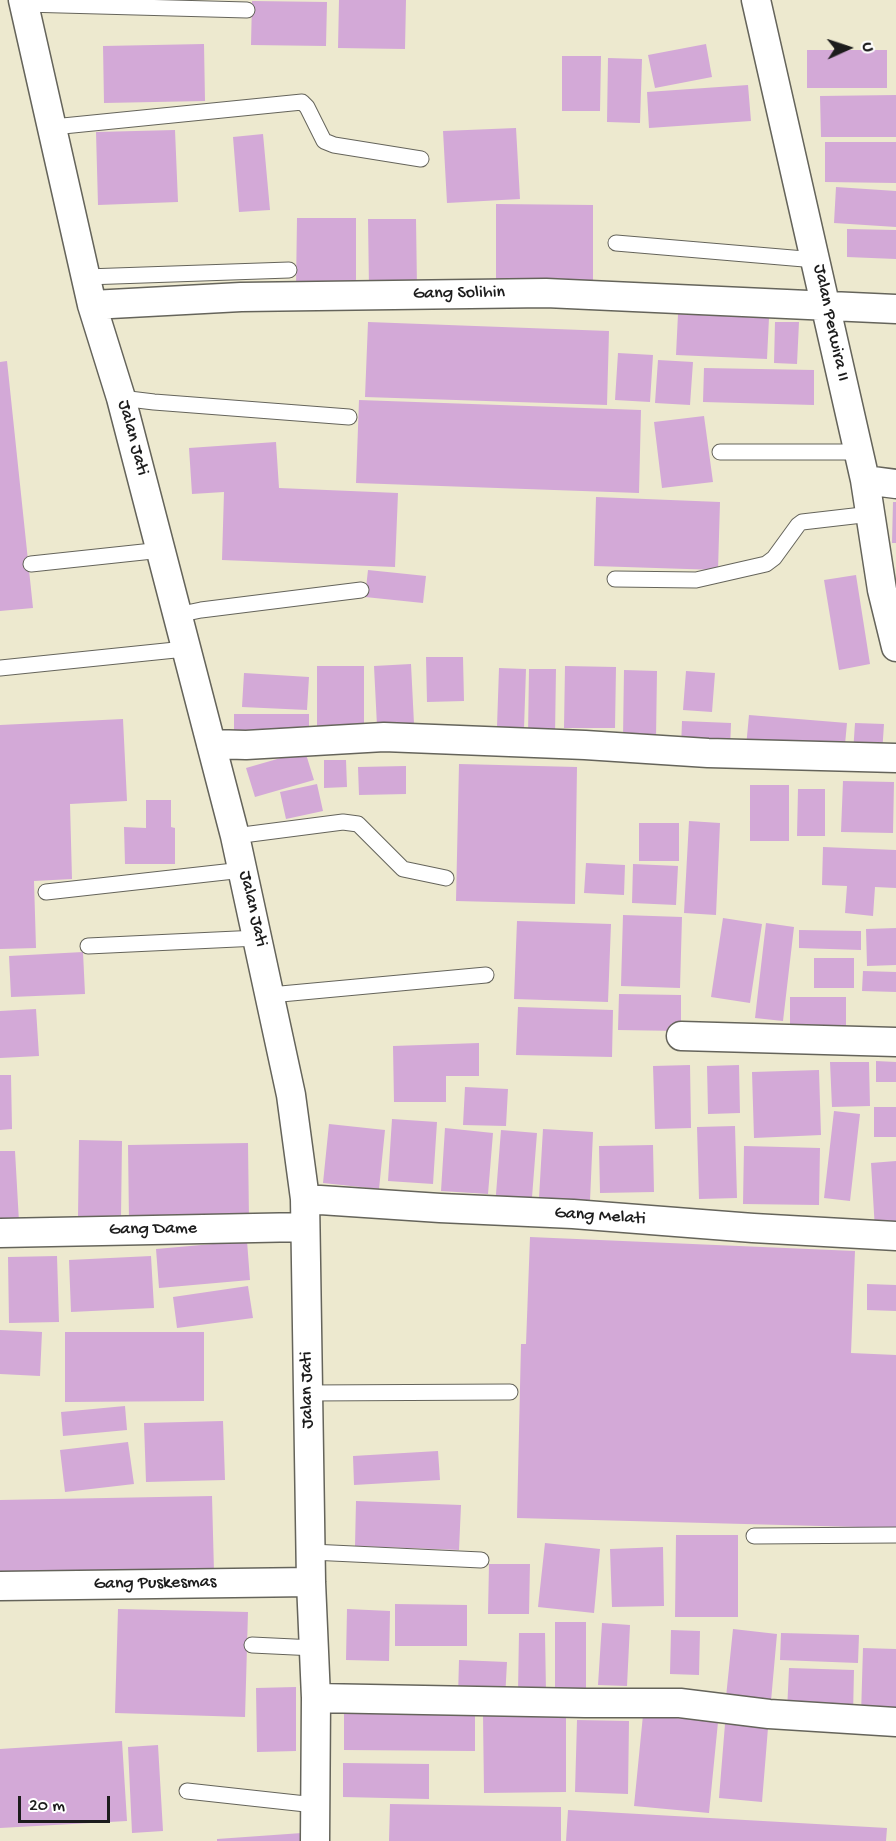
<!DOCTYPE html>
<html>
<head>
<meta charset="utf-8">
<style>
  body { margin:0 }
  #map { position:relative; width:896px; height:1841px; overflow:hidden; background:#ede9cf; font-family:"Gochi Hand",sans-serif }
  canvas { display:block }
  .north { position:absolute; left:818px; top:18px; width:60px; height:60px; -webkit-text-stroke:4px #fff; paint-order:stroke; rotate:87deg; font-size:16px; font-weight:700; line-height:24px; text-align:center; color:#1c1c1c }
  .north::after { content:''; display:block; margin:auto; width:21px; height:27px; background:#1c1c1c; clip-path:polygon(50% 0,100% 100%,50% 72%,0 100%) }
  .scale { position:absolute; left:18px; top:1796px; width:92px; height:27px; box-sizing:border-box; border:3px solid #1c1c1c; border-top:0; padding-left:8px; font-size:18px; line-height:21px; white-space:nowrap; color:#1c1c1c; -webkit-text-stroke:4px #fff; paint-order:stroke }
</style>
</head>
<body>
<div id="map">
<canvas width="896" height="1841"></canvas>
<div class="north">U</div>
<div class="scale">20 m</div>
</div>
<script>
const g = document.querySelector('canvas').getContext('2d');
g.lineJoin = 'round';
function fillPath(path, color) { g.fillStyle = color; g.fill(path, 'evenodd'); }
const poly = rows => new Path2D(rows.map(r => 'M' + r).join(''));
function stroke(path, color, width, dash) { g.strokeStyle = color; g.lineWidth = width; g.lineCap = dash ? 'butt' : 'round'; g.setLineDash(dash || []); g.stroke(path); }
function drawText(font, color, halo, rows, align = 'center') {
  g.font = font + ' "Gochi Hand",sans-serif'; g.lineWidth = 6; g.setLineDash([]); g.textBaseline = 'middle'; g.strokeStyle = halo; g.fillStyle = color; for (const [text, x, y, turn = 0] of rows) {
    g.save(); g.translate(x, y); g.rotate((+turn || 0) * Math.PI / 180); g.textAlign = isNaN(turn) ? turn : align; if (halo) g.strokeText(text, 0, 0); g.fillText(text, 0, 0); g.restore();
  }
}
const building = poly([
  [339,0,406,0,405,49,338,48],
  [252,1,327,2,326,46,251,45],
  [204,44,205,101,104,103,103,46],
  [706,44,712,77,655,88,648,55],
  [807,50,887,50,887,88,807,88],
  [562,56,601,56,600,111,562,111],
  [608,58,642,59,640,123,607,122],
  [748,85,751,121,649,128,647,92],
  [896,95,896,137,821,137,820,96],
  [516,128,520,199,447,203,443,131],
  [175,130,178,202,98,205,96,132],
  [263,134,270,210,239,212,233,137],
  [825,142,896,142,896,183,825,182],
  [836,187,896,191,896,227,834,223],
  [496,204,593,205,593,281,496,280],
  [297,218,356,218,356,288,296,288],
  [368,219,416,219,417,288,369,288],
  [847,229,896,230,896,259,847,257],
  [678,314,769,318,767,359,676,355],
  [368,322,609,331,607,405,365,397],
  [775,322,799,322,797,364,774,363],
  [618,353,653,355,650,402,615,400],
  [658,360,693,362,690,405,655,403],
  [7,361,33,608,0,611,0,362],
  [704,368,814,370,814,405,703,402],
  [359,400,641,410,639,493,356,483],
  [704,416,713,482,662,488,654,422],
  [276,442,279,488,398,493,395,567,222,560,224,492,192,494,189,448],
  [596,497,720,502,718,570,594,566],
  [893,502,896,502,896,543,892,543],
  [368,570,426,576,423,603,365,597],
  [856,575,870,664,839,670,824,580],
  [426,657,463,657,464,701,427,702],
  [411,664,414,724,377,726,374,666],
  [317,666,364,666,364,733,317,733],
  [565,666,616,667,615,728,564,728],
  [499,668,526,669,524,729,497,727],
  [529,669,556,669,555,736,528,736],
  [624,670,657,671,656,739,623,738],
  [686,671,715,673,712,712,683,710],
  [244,673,309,677,307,710,242,707],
  [234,714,309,714,309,735,234,736],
  [749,715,847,723,844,755,746,747],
  [123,719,127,801,70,804,72,879,34,881,36,948,0,949,0,725],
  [682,721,731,723,730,750,681,748],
  [855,723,884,724,882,754,853,753],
  [305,751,314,780,255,797,246,768],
  [324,760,346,760,347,787,324,788],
  [459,764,577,767,575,904,456,901],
  [406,766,406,794,359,795,358,767],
  [843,781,894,782,893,833,841,832],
  [317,784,323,811,286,819,280,792],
  [750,785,789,785,789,841,750,841],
  [798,789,825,789,825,836,797,836],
  [146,800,171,800,171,827,175,828,175,864,125,864,124,827,146,828],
  [689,821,720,823,716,915,684,913],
  [639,823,679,823,679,861,639,861],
  [823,847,896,850,896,888,875,887,873,916,845,913,847,886,822,885],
  [586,863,625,865,624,895,584,893],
  [633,864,678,866,676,905,632,903],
  [623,915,682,917,680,988,621,986],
  [723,918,762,924,750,1003,711,997],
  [517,921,611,924,608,1002,514,999],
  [766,923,794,927,783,1021,755,1018],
  [896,928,896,965,867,966,866,929],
  [799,930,861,931,861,950,799,948],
  [83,952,85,994,11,997,9,956],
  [814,958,854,958,854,988,814,988],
  [863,971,896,972,896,992,862,991],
  [619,994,681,995,681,1031,618,1030],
  [790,997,846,997,846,1032,790,1032],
  [518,1007,613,1010,612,1057,516,1055],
  [36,1009,39,1056,0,1058,0,1011],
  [479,1043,479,1076,446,1076,446,1102,394,1102,393,1046],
  [876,1061,896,1062,896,1082,876,1082],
  [830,1062,869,1062,870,1106,832,1107],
  [690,1065,691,1128,655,1129,653,1066],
  [739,1065,740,1113,708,1114,707,1066],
  [819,1070,821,1135,754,1138,752,1072],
  [0,1075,11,1075,12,1129,0,1130],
  [465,1087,508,1089,506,1126,463,1125],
  [874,1107,896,1107,896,1137,874,1137],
  [834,1111,860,1114,850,1201,824,1198],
  [392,1119,437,1122,433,1184,388,1181],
  [329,1124,385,1130,379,1189,323,1183],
  [735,1126,737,1198,699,1199,697,1127],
  [445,1128,493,1133,488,1194,441,1191],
  [543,1129,593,1132,590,1201,539,1198],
  [501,1130,537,1133,531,1210,495,1207],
  [79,1140,122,1141,121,1218,78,1217],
  [248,1143,249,1220,129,1221,128,1145],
  [653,1145,654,1192,600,1193,599,1146],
  [744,1146,820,1148,819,1205,743,1204],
  [0,1151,15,1151,19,1222,0,1222],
  [896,1161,896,1229,875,1230,871,1163],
  [530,1237,855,1251,851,1353,896,1355,896,1528,517,1518,521,1344,526,1344],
  [247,1241,250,1280,159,1288,156,1249],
  [57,1256,59,1322,9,1323,8,1257],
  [151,1256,154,1308,71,1312,69,1260],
  [867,1284,896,1285,896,1311,867,1310],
  [248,1286,253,1318,177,1328,173,1297],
  [0,1330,42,1332,40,1376,0,1374],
  [65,1332,204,1332,204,1401,65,1402],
  [125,1406,127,1430,63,1436,61,1412],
  [223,1421,225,1480,146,1482,144,1423],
  [128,1442,134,1484,65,1492,60,1450],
  [438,1451,440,1480,354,1485,353,1456],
  [212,1496,214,1572,0,1577,0,1500],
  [356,1501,461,1505,459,1550,355,1546],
  [676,1535,738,1535,738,1617,675,1617],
  [545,1543,600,1549,594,1613,538,1607],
  [663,1547,664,1606,612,1607,610,1549],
  [489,1564,530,1564,529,1614,488,1614],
  [395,1604,467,1605,467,1646,395,1646],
  [118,1609,248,1612,245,1717,115,1713],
  [347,1609,390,1611,389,1661,346,1660],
  [555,1622,586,1622,586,1693,555,1693],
  [602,1623,630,1625,627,1686,598,1685],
  [733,1629,777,1634,771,1701,726,1697],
  [671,1630,700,1631,699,1675,670,1674],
  [519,1633,545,1633,546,1693,518,1693],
  [781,1633,859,1635,858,1663,780,1660],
  [863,1648,896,1649,896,1716,861,1715],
  [459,1660,507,1662,505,1699,458,1697],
  [789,1668,854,1670,853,1715,787,1712],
  [296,1687,296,1751,257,1752,256,1688],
  [344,1711,475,1711,475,1751,344,1750],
  [483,1715,566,1716,566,1792,484,1793],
  [643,1715,718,1722,709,1813,634,1806],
  [577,1720,629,1721,628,1794,575,1792],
  [725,1724,768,1728,762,1802,719,1798],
  [122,1741,127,1821,0,1828,0,1749],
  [158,1745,163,1831,132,1833,128,1747],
  [343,1763,429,1764,429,1799,343,1797],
  [390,1804,561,1807,561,1841,389,1841],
  [568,1810,887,1828,886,1841,566,1841],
  [302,1833,303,1841,217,1841,217,1839]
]);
const lane = poly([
  [24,4,247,10],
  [53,127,302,102,307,107,324,141,334,145,421,159],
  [616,243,816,260],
  [86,277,289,270],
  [121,398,154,402,349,417],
  [720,452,859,452],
  [31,564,162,550],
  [615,579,696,580,766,564,774,558,798,525,802,522,871,514],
  [177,615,201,610,361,590],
  [0,668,185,649],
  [235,836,343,822,358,824,403,869,446,878],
  [46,892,243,870],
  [88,946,258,938],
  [270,995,486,975],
  [308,1393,510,1392],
  [754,1536,896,1535],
  [311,1552,481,1560],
  [252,1645,315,1648],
  [187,1791,315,1805]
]);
const street = poly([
  [23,0,92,305,121,398,235,836,291,1095,305,1199,311,1582,316,1698,315,1841],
  [756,0,865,480,882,590,896,647],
  [92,305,241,297,546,293,896,309],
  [865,480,896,484],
  [211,744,246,745,384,737,585,745,708,753,896,758],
  [681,1036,896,1042],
  [305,1199,440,1208,573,1214,753,1228,896,1236],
  [0,1233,305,1227],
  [0,1586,311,1582],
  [316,1698,585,1703,680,1703,769,1714,896,1722]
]);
const streetNames = [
  ["Gang Solihin",459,294,-1],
  ["Jalan Perwira II",830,323,78],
  ["Jalan Jati",132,438,75],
  ["Jalan Jati",252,909,77],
  ["Gang Melati",600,1217,4],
  ["Gang Dame",153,1230,-1],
  ["Jalan Jati",308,1390,-91],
  ["Gang Puskesmas",155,1584,-1]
];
fillPath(building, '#d3a9d7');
stroke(lane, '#65645b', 17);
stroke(street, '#65645b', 31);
stroke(lane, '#fff', 15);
stroke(street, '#fff', 28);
drawText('18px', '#1c1c1c', '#fff', streetNames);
</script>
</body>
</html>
